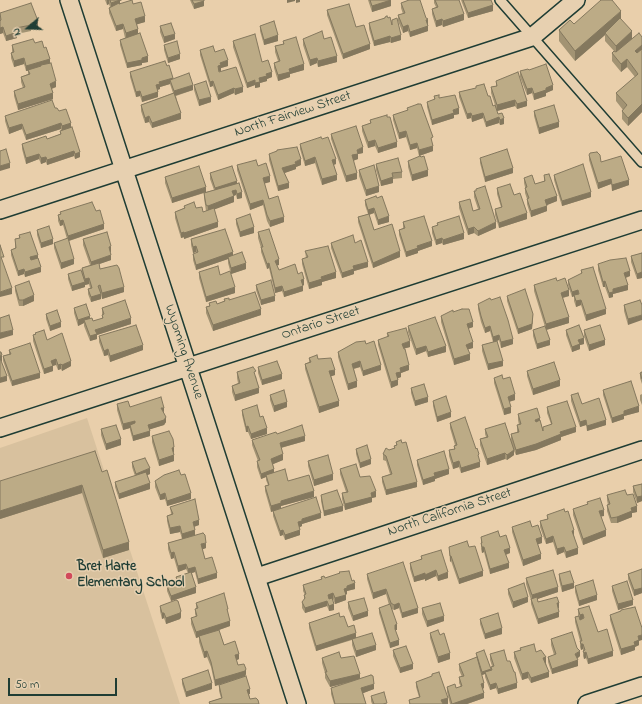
<!DOCTYPE html>
<html>
<head>
<meta charset="utf-8">
<style>
  body { margin:0 }
  #map { position:relative; width:642px; height:704px; overflow:hidden; background:#e9cfab; font-family:"Indie Flower",sans-serif }
  canvas { display:block }
  .north { position:absolute; left:8px; top:8px; width:40px; height:40px; -webkit-text-stroke:3px #e7d0b0; paint-order:stroke; rotate:251deg; font-size:11px; font-weight:700; line-height:16px; text-align:center; color:#1f3d34 }
  .north::after { content:''; display:block; margin:auto; width:14px; height:18px; background:#1f3d34; clip-path:polygon(50% 0,100% 100%,50% 72%,0 100%) }
  .scale { position:absolute; left:8px; top:678px; width:109px; height:18px; box-sizing:border-box; border:2px solid #1f3d34; border-top:0; padding-left:5px; font-size:12px; line-height:14px; white-space:nowrap; color:#1f3d34; -webkit-text-stroke:3px #e7d0b0; paint-order:stroke }
</style>
</head>
<body>
<div id="map">
<canvas width="642" height="704"></canvas>
<div class="north">N</div>
<div class="scale">50 m</div>
</div>
<script>
const g = document.querySelector('canvas').getContext('2d');
g.lineJoin = 'round';
function fillPath(path, color) { g.fillStyle = color; g.fill(path, 'evenodd'); }
const poly = rows => new Path2D(rows.map(r => 'M' + r).join(''));
function stroke(path, color, width, dash) { g.strokeStyle = color; g.lineWidth = width; g.lineCap = dash ? 'butt' : 'round'; g.setLineDash(dash || []); g.stroke(path); }
function drawText(font, color, halo, rows, align = 'center') {
  g.font = font + ' "Indie Flower",sans-serif'; g.lineWidth = 3; g.setLineDash([]); g.textBaseline = 'middle'; g.strokeStyle = halo; g.fillStyle = color; for (const [text, x, y, turn = 0] of rows) {
    g.save(); g.translate(x, y); g.rotate((+turn || 0) * Math.PI / 180); g.textAlign = isNaN(turn) ? turn : align; if (halo) g.strokeText(text, 0, 0); g.fillText(text, 0, 0); g.restore();
  }
}
const built = poly([
  [87,418,180,704,0,704,0,448]
]);
const lane = poly([
  [500,0,642,162]
]);
const street = poly([
  [69,0,297,704],
  [0,210,532,37,576,0],
  [0,428,642,220],
  [257,577,642,450],
  [587,704,642,686]
]);
const wall = poly([
  [105,0,122,0,120,1,120,4,133,4,145,22,137,24,138,34,148,62,142,63,142,65,127,68,120,45,120,40,125,38,123,29,116,31,109,13,109,8,110,7,109,4,107,5],
  [190,0,204,0,204,6,194,9],
  [368,0,391,0,391,6,372,12],
  [434,0,459,0,464,20,443,27,442,25,436,27,432,14,432,9,436,7,434,3],
  [461,0,491,0,493,11,468,18],
  [401,3,428,24,428,31,410,37,408,31,403,33,398,21,398,15,403,14,401,8],
  [327,10,356,27,370,49,343,59,327,15],
  [0,13,38,27,31,29,31,31,17,34,17,38,6,41,3,33,0,34],
  [385,17,388,18,401,40,391,43,390,42,374,46,369,29,369,23,385,19],
  [621,19,632,39,642,37,642,112,628,126,622,119,622,111,623,110,616,101,616,93,635,77,627,67,621,72,612,61,612,53,614,51,605,41,605,35,575,61,559,41,559,30,574,24],
  [160,26,175,39,164,43,160,32],
  [260,26,278,41,264,45,260,31],
  [303,39,324,39,337,62,318,67,317,63,310,66,303,45],
  [233,41,262,62,272,77,267,79,267,81,260,83,260,87,255,88,255,85,247,88,233,47],
  [283,41,304,70,290,74,290,77,278,81,274,68,274,63,278,61,275,52,275,46,283,44],
  [35,43,44,48,50,63,56,87,52,89,53,99,18,110,14,96,14,91,23,88,21,82,21,77,28,74,28,71,26,71,24,64,14,67,11,58,11,53,12,52,12,45],
  [164,45,180,59,168,63,164,50],
  [200,50,215,52,228,66,221,68,221,71,219,71,219,72,243,92,235,95,234,93,218,100,213,86,210,87,200,55],
  [167,66,173,79,193,90,176,96,181,119,152,128,149,122,145,123,141,111,141,105,173,93,170,84,160,87,160,89,158,90,158,97,142,102,140,96,136,97,130,77,130,72],
  [529,70,553,90,546,93,546,96,534,100,532,93,527,95,520,77,520,71],
  [496,81,527,106,517,109,515,106,497,111,498,114,504,124,500,125,499,123,486,127,483,118,472,122,471,118,467,119,459,97,459,92,476,88,476,86,488,96,493,106,495,105,491,93,491,87,496,86],
  [194,85,211,102,199,106,194,90],
  [434,96,439,98,459,114,454,115,454,118,432,125,427,107,427,102,434,100],
  [55,108,59,111,71,128,80,157,75,159,74,156,47,165,46,162,41,164,39,159,26,164,22,149,22,144,47,139,60,134,60,131,61,131,61,129,26,140,22,129,9,134,5,121,5,116],
  [407,108,432,143,433,151,419,156,417,148,410,150,406,137,399,139,393,120,393,115,407,111],
  [534,111,559,127,539,134,534,116],
  [387,117,397,147,378,153,375,146,368,148,362,131,362,126,370,123,370,120],
  [331,134,363,153,358,154,358,159,353,161,357,179,346,182,331,139],
  [322,139,336,164,334,165,337,180,322,185,315,163,305,166,300,149,300,144],
  [277,150,301,165,296,167,296,169,284,173,289,188,278,191,269,160,269,154,277,152],
  [589,155,601,162,629,185,612,191,611,184,598,189,589,160],
  [480,158,513,173,485,182,480,163],
  [408,161,428,176,412,181,408,167],
  [376,164,402,172,402,178,393,179,393,183,381,186,376,170],
  [237,165,258,166,270,182,264,183,269,199,284,222,270,227,267,221,263,205,250,210,237,170],
  [359,170,379,192,366,196,359,176],
  [210,173,237,183,242,198,237,199,236,195,234,196,234,202,214,209,218,227,184,239,184,237,181,238,175,218,175,212,184,208,184,206,196,208,203,212,206,211,204,198,204,193,172,203,165,183,165,177,206,192,214,190,210,179],
  [544,175,557,201,546,205,547,211,531,217,527,204,527,199,525,193,525,187,524,183,524,178,535,184,544,181],
  [554,175,591,197,562,206,554,180],
  [497,188,514,195,527,219,499,228,495,215,495,209,501,207,497,194],
  [476,189,496,228,478,236,474,233,468,235,459,208,459,202,473,211,478,209,474,197,474,191,476,191],
  [365,200,389,222,378,225,374,213,369,215,374,230,400,257,373,268,358,222,358,217,368,214,365,205],
  [96,211,104,229,69,241,74,264,61,269,54,248,54,243,67,239,63,225,60,226,58,221,58,215,60,214,60,212],
  [236,219,254,233,240,237,236,224],
  [403,222,432,246,418,251,418,253,406,257,399,235,399,230,403,228],
  [437,223,464,239,443,245,442,243,436,245,432,233,432,227,437,226],
  [37,230,53,244,41,248,37,235],
  [258,232,279,265,277,265,279,270,298,274,304,285,303,285,303,291,284,297,282,291,275,293,269,268,267,269,261,252,261,248,258,238],
  [19,235,38,258,41,272,25,277,24,274,18,276,11,255,11,250,15,248,15,239,19,238],
  [83,239,111,252,110,252,111,260,99,264,100,269,124,292,102,299,101,295,101,299,91,302,88,294,88,289,90,288,89,284,85,285,85,283,85,287,72,291,68,279,68,274,82,273,82,268,90,265,83,245],
  [191,239,233,256,246,269,231,274,228,263,228,259,196,270,193,260,193,254,197,253,196,252,193,253,191,245],
  [331,243,355,243,368,267,354,271,354,274,342,278,331,248],
  [305,251,336,278,322,282,322,285,309,289,302,264,302,259,306,258],
  [642,253,642,278,637,279,631,262,631,256],
  [598,264,630,276,626,278,628,290,613,294,613,297,609,298,605,287,603,287,598,270],
  [581,270,606,314,586,321,581,305,576,307,574,301,574,296,572,297,568,285,568,280,581,274],
  [199,272,220,275,235,293,206,302,199,278],
  [557,281,569,296,563,298,569,323,546,330,534,291,534,285],
  [256,285,275,301,261,305,256,290],
  [15,286,34,301,23,306,19,306,15,291],
  [507,296,533,319,532,329,518,334,507,301],
  [224,299,229,300,261,315,213,331,206,313,206,307,209,306,209,303,217,304,224,301],
  [640,300,628,325,624,311,624,305],
  [478,304,513,344,501,348,499,340,497,341,503,366,488,370,482,351,482,345,493,342,490,331,485,333,481,322,478,309],
  [74,308,93,321,102,319,102,308,131,324,97,335,97,339,90,341,84,326,84,323,78,326,74,313],
  [453,312,473,327,468,329,473,348,468,349,470,360,454,365,441,322,441,316],
  [46,314,61,327,50,331,46,319],
  [408,326,446,352,428,357,426,351,416,355,408,332],
  [533,330,550,345,537,349,533,336],
  [566,330,584,344,580,345,580,349,572,352,566,335],
  [584,330,605,345,589,351,584,336],
  [35,333,47,340,71,366,62,371,61,369,58,370,56,365,53,366,53,371,44,374,33,341,33,335,35,334],
  [387,333,410,347,403,349,409,370,401,373,401,377,398,378,398,385,391,388,378,345,378,340,387,337],
  [99,336,143,350,110,362,108,355,104,356,99,342],
  [366,344,381,370,363,376,360,367,354,369,357,387,348,390,338,357,338,352],
  [9,350,40,378,12,386,3,361,3,356,9,354],
  [309,358,318,359,335,375,331,376,339,406,319,413,305,369,305,364,309,362],
  [258,367,282,379,262,385,258,373],
  [527,371,560,386,533,395,527,376],
  [237,372,256,376,259,393,235,401,232,392,232,386,238,383,237,378],
  [642,372,642,384,640,378,640,373],
  [494,378,503,379,515,400,509,402,511,413,504,415,494,383],
  [411,388,428,402,415,406,411,393],
  [603,390,639,412,624,416,624,419,612,423,603,395],
  [642,394,642,405,640,400,640,395],
  [270,395,287,407,274,412,270,400],
  [571,395,582,404,606,425,587,431,586,425,580,427,571,401],
  [433,401,451,417,437,422,433,406],
  [117,404,163,413,166,422,164,425,150,429,150,436,133,441,130,430,130,428,123,430,117,410],
  [547,407,576,432,561,437,561,440,536,450,516,455,514,451,514,455,507,460,505,459,487,465,480,445,480,439,486,437,485,434,485,429,511,439,511,434,517,432,517,425,519,425,518,420,518,414,540,421,543,429,551,424,547,413],
  [242,410,260,417,267,434,251,439,248,432,246,432,242,415],
  [450,423,479,460,480,467,461,473,459,467,453,469,449,456,449,450,454,449,454,446,455,445,450,428],
  [101,429,121,445,106,450,101,435],
  [277,434,305,441,281,448,283,460,273,464,274,472,314,497,281,506,281,508,321,518,302,524,302,526,299,527,300,535,285,540,283,535,280,536,273,516,273,511,271,512,265,491,265,486,268,485,266,480,266,477,261,479,257,467,257,461,258,461,252,445,252,440],
  [152,436,174,452,173,453,174,461,159,466,152,442],
  [396,442,417,487,386,495,382,482,382,477,390,474,386,461,383,460,383,454,389,450,394,448,394,446,396,445],
  [356,449,371,464,360,468,356,454],
  [417,460,449,474,435,479,435,481,423,485,417,465],
  [308,461,333,480,314,486,308,466],
  [132,462,150,474,147,475,150,489,119,499,115,487,115,482,135,476,132,467],
  [340,469,360,477,376,497,372,498,372,502,345,510,342,499,342,493,346,492,340,474],
  [102,472,129,550,103,558,82,493,0,519,0,481],
  [181,475,191,499,167,506,165,499,160,500,155,487,155,481],
  [642,484,642,501,637,503,633,492,633,486],
  [321,495,343,511,324,516,321,501],
  [607,495,627,495,637,512,632,513,632,517,617,523,611,523,607,511,607,505,608,505,607,500],
  [587,502,604,516,601,516,606,536,583,545,573,515,573,509,587,505],
  [170,507,199,525,194,527,195,535,206,548,202,549,205,559,217,578,198,584,195,572,192,573,196,593,171,601,167,591,167,586,176,583,176,577,188,573,186,569,178,572,174,558,171,559,168,549,168,543,182,539,180,532,170,534,167,521,167,516,171,514],
  [547,515,574,535,578,554,566,558,564,552,557,555,553,542,546,544,540,527,540,521,547,519],
  [512,527,532,527,542,543,537,544,541,559,523,566,512,532],
  [481,537,500,537,510,553,506,555,509,568,490,574,484,552,482,553,481,549],
  [449,547,469,547,483,576,459,584,451,561,450,562],
  [421,556,448,578,438,581,436,576,425,581,425,579,414,582,410,569,410,563,421,560],
  [642,569,642,593,634,596,628,579,628,574],
  [339,572,352,581,355,589,347,591,347,594,346,594,346,600,335,604,333,599,332,599,334,610,329,611,327,606,305,613,302,608,302,602,304,600,304,595,305,595,303,591,303,585,321,580,321,577,325,578,339,574],
  [367,574,418,613,402,618,399,608,394,610,392,609,397,630,395,630,399,645,390,648,379,613,379,608,389,605,386,594,373,599,367,579],
  [559,574,574,588,562,592,559,580],
  [526,578,558,592,537,599,538,602,559,608,558,608,559,617,538,624,531,604,531,600,526,584],
  [575,586,597,600,579,606,575,592],
  [612,586,633,605,618,610,612,591],
  [508,589,528,602,513,608,508,594],
  [348,602,368,616,353,621,348,608],
  [196,603,228,614,230,626,219,630,224,645,239,659,236,660,238,665,246,674,245,676,250,694,249,694,250,699,259,704,209,704,209,702,221,698,219,691,219,685,241,678,215,686,211,667,207,657,204,658,199,642,199,637,196,638,191,624,191,618,196,617,195,614,195,609,196,609],
  [160,606,181,617,180,619,166,624,164,618,162,619,160,611],
  [422,608,444,621,427,627,422,614],
  [578,609,598,632,613,656,588,664,586,658,584,659,583,656,583,649,581,650,580,647,580,641,575,622,575,617,578,616],
  [610,615,639,641,639,645,635,647,635,650,621,655,610,620],
  [340,617,356,638,376,650,356,657,352,645,352,640,316,651,309,628,309,623],
  [480,619,502,634,485,639,480,624],
  [430,633,450,659,438,663,430,638],
  [551,639,580,656,577,659,578,666,552,674,548,662,548,657,554,655,551,645],
  [520,648,536,652,546,663,549,677,531,683,528,678,522,680,514,658,514,652,520,650],
  [393,650,413,669,400,673,393,656],
  [476,653,491,670,491,667,492,666,490,660,490,654,507,661,517,688,498,694,496,688,490,690,485,677,485,674,482,675,477,660,484,688,483,689,484,698,467,704,450,704,447,692,447,687,456,688,461,687,459,683,459,677,462,677,459,670,459,664,477,657],
  [322,658,341,658,360,679,374,689,363,693,366,704,334,704,331,694,331,688,351,682,330,687,325,678,325,673,322,663],
  [432,674,448,704,409,704,409,700,419,697,416,687,416,682,432,677],
  [182,679,212,689,186,697,182,684],
  [371,696,387,704,372,704,371,701]
]);
const shadedWall = poly([
  [107,0,109,0,109,4,107,5],
  [119,0,122,0,120,1,120,6,111,9,111,3],
  [287,0,295,0,295,1,287,3],
  [296,0,300,0,300,2,296,3],
  [391,0,391,6,372,12,372,6],
  [204,1,204,6,194,9,194,4],
  [493,5,493,11,468,18,468,13],
  [621,11,621,21,605,33,605,35,575,61,575,51],
  [464,14,464,20,443,27,443,21],
  [145,16,145,22,135,25,135,19],
  [428,19,428,24,426,25,426,20],
  [442,19,442,25,436,27,436,21],
  [38,21,38,27,31,29,30,24],
  [123,24,123,29,116,31,116,26],
  [408,25,408,31,403,33,403,27],
  [428,26,428,31,410,37,410,32],
  [3,27,3,33,0,34,0,28],
  [138,29,138,35,126,38,126,33],
  [632,31,632,39,616,54,616,46],
  [17,32,17,38,6,41,6,36],
  [175,34,175,39,164,43,164,37],
  [278,35,278,41,264,45,264,40],
  [401,35,401,40,391,43,391,38],
  [390,36,390,42,374,46,374,41],
  [370,44,370,49,343,59,343,54],
  [642,45,642,53,635,59,635,51],
  [180,54,180,59,168,63,168,58],
  [148,56,148,62,142,63,142,65,127,68,127,63],
  [337,56,337,62,318,67,318,61],
  [24,58,24,64,14,67,14,61],
  [317,58,317,63,310,66,310,60],
  [50,59,50,64,41,65,41,67,26,71,26,66],
  [627,59,627,67,621,72,621,64],
  [228,60,228,66,221,68,221,71,218,72,218,66,220,63],
  [304,64,304,70,290,74,290,77,278,81,278,75,289,69],
  [272,72,272,77,267,79,267,81,260,83,260,87,255,88,255,83,259,78,266,74],
  [173,78,173,83,170,80,170,84,160,87,160,89,156,90,156,85,159,82],
  [255,80,255,85,247,88,247,83],
  [56,81,56,87,50,89,50,84],
  [213,81,213,86,210,87,210,82],
  [193,85,193,90,174,96,174,91],
  [553,85,553,90,546,93,546,96,534,100,534,94,546,88],
  [243,87,243,92,235,95,235,89],
  [234,88,234,93,218,100,218,95],
  [532,88,532,93,527,95,527,89],
  [140,91,140,96,136,97,136,92],
  [158,92,158,97,142,102,142,97],
  [53,93,53,99,18,110,18,104],
  [211,97,211,102,199,106,199,100],
  [515,100,515,106,497,111,497,105],
  [527,101,527,106,517,109,517,104],
  [642,104,642,112,628,126,628,118],
  [459,108,459,114,454,115,454,118,432,125,432,120,453,110],
  [181,113,181,119,152,128,152,123],
  [471,113,471,118,467,119,467,114],
  [483,113,483,118,472,122,472,116],
  [149,116,149,122,145,123,145,118],
  [499,117,499,123,486,127,486,122],
  [504,118,504,124,500,125,500,120],
  [559,122,559,127,539,134,539,128],
  [61,123,61,129,26,140,26,135],
  [71,123,71,129,62,132,62,126],
  [22,124,22,129,9,134,9,128],
  [406,131,406,137,399,139,399,133],
  [375,140,375,146,368,148,368,142],
  [397,142,397,147,378,153,378,148],
  [417,143,417,148,410,150,410,145],
  [433,146,433,151,419,156,419,150],
  [363,147,363,153,358,154,358,159,352,161,352,155,357,150],
  [74,151,74,156,47,165,47,160],
  [80,152,80,157,75,159,75,154],
  [39,154,39,159,26,164,26,158],
  [46,157,46,162,41,164,41,158],
  [315,157,315,163,305,166,305,161],
  [301,159,301,165,296,167,296,169,282,174,282,168,295,162],
  [336,159,336,164,332,165,332,160],
  [10,163,10,168,0,171,0,166],
  [513,168,513,173,485,182,485,177],
  [428,170,428,176,412,181,412,175],
  [357,173,357,179,346,182,346,176],
  [337,175,337,180,322,185,322,179],
  [270,176,270,182,263,184,263,178],
  [393,177,393,183,381,186,381,181],
  [611,179,611,184,598,189,598,183],
  [629,180,629,185,612,191,612,185],
  [237,181,237,187,215,194,215,188],
  [289,183,289,188,278,191,278,186],
  [379,186,379,192,366,196,366,190],
  [206,187,206,192,172,203,172,198],
  [236,190,236,195,232,196,232,191],
  [242,192,242,198,237,199,237,194],
  [591,192,591,197,562,206,562,201],
  [234,196,234,202,208,212,208,206],
  [557,196,557,201,545,206,545,200],
  [263,200,263,205,250,210,250,204],
  [547,206,547,211,531,217,531,211],
  [374,208,374,213,368,215,368,210],
  [527,213,527,219,499,228,499,223],
  [389,216,389,222,378,225,378,220],
  [284,217,284,222,270,227,270,221],
  [63,220,63,225,60,226,60,221],
  [218,222,218,227,184,239,184,233],
  [496,222,496,228,478,236,478,231],
  [104,224,104,229,68,241,68,236],
  [254,227,254,233,240,237,240,232],
  [474,227,474,233,468,235,468,229],
  [184,232,184,237,181,238,181,233],
  [464,233,464,239,443,245,443,240],
  [442,238,442,243,436,245,436,240],
  [53,239,53,244,41,248,41,243],
  [432,241,432,246,418,251,418,253,406,257,406,252,417,246],
  [111,246,111,252,109,252,109,247],
  [196,246,196,252,193,253,193,247],
  [400,251,400,257,373,268,373,263],
  [233,252,233,257,228,257,228,259,196,270,196,265],
  [38,255,38,261,30,263,30,257],
  [111,255,111,260,91,267,91,262],
  [74,259,74,264,61,269,61,263],
  [279,259,279,265,275,266,275,261],
  [368,262,368,267,354,271,354,274,342,278,342,273,353,266],
  [246,263,246,269,231,274,231,268],
  [269,263,269,268,267,269,267,264],
  [41,267,41,272,25,277,25,272],
  [24,269,24,274,18,276,18,271],
  [630,271,630,276,624,278,624,273],
  [336,272,336,278,322,282,322,285,309,289,309,283,321,277],
  [642,272,642,278,637,279,637,274],
  [89,278,89,284,85,285,85,279],
  [304,279,304,285,301,286,301,280],
  [605,281,605,287,603,287,603,282],
  [85,282,85,287,72,291,72,286],
  [628,285,628,290,613,294,613,297,609,298,609,293,613,289],
  [282,286,282,291,275,293,275,288],
  [303,286,303,291,284,297,284,292],
  [124,287,124,292,102,299,102,293],
  [235,287,235,293,206,302,206,297],
  [12,288,12,294,0,297,0,292],
  [569,290,569,296,561,298,561,293],
  [578,290,578,295,572,297,572,292],
  [101,294,101,299,91,302,91,297],
  [34,295,34,301,23,306,23,300],
  [275,296,275,301,261,305,261,300],
  [581,300,581,305,576,307,576,301],
  [261,309,261,315,213,331,213,325],
  [606,309,606,314,586,321,586,315],
  [533,314,532,329,518,334,518,329],
  [642,315,642,320,628,325,628,319],
  [90,316,90,322,84,320,84,323,78,326,78,320],
  [569,317,569,323,546,330,546,324],
  [131,318,131,324,97,335,97,339,90,341,90,336,95,330],
  [61,322,61,327,50,331,50,326],
  [473,322,473,327,467,329,467,324],
  [490,326,490,331,485,333,485,328],
  [13,330,13,335,0,339,0,333],
  [499,335,499,340,493,342,493,337],
  [584,338,584,344,580,345,580,349,572,352,572,347,578,340],
  [513,339,513,344,501,348,501,342],
  [550,340,550,345,537,349,537,344],
  [605,340,605,345,589,351,589,345],
  [410,341,410,347,402,349,402,344],
  [473,342,473,348,466,350,466,345],
  [143,345,143,350,110,362,110,356],
  [426,346,426,351,416,355,416,349],
  [446,346,446,352,428,357,428,352],
  [108,349,108,355,104,356,104,351],
  [470,354,470,360,454,365,454,359],
  [2,355,2,361,0,361,0,356],
  [56,359,56,365,51,366,51,361],
  [71,361,71,366,62,371,62,365],
  [360,361,360,367,352,369,352,364],
  [503,361,503,366,488,370,488,364],
  [61,364,61,369,58,370,58,365],
  [381,365,381,370,363,376,363,371],
  [409,365,409,370,401,373,401,377,396,379,396,373,400,368],
  [53,366,53,371,44,374,44,369],
  [335,370,335,375,329,377,329,371],
  [40,373,40,378,12,386,12,381],
  [282,374,282,379,262,385,262,380],
  [7,376,7,381,0,383,0,378],
  [398,380,398,385,391,388,391,382],
  [560,380,560,386,533,395,533,389],
  [357,381,357,387,348,390,348,384],
  [259,388,259,393,235,401,235,395],
  [515,394,515,400,508,402,508,397],
  [428,397,428,402,415,406,415,401],
  [339,401,339,406,319,413,319,407],
  [287,402,287,407,274,412,274,406],
  [639,406,639,412,624,416,624,419,612,423,612,418,624,411],
  [511,407,511,413,504,415,504,409],
  [161,408,164,408,164,413],
  [451,412,451,417,437,422,437,417],
  [166,417,166,422,164,425,148,430,148,425],
  [540,418,540,423,535,425,535,420],
  [586,420,586,425,580,427,580,422],
  [606,420,606,425,587,431,587,426],
  [135,421,135,426,130,425,130,428,123,430,123,424],
  [248,426,248,432,246,432,246,427],
  [576,427,576,432,561,437,561,440,536,450,516,455,516,450,560,432],
  [267,428,267,434,251,439,251,434],
  [150,431,150,436,133,441,133,436],
  [305,436,305,441,280,448,280,443],
  [121,439,121,445,106,450,106,444],
  [174,447,174,452,172,453,172,448],
  [514,450,514,455,507,460,507,455],
  [505,453,505,459,487,465,487,459],
  [283,454,283,460,271,465,271,459],
  [174,455,174,461,159,466,159,460],
  [371,459,371,464,360,468,360,463],
  [459,461,459,467,453,469,453,463],
  [480,462,480,467,461,473,461,468],
  [150,468,150,474,136,480,136,474],
  [274,469,274,475,266,475,266,477,261,479,261,474],
  [449,469,449,474,435,479,435,481,423,485,423,480,434,473],
  [333,474,333,480,314,486,314,480],
  [417,482,417,487,386,495,386,490],
  [150,483,150,489,119,499,119,494],
  [82,485,82,493,0,519,0,511],
  [314,491,314,497,281,506,281,508,271,512,271,506,281,501],
  [376,491,376,497,372,498,372,502,345,510,345,504],
  [165,493,165,499,160,500,160,495],
  [191,493,191,499,167,506,167,501],
  [642,496,642,501,637,503,637,497],
  [343,506,343,511,324,516,324,511],
  [637,506,637,512,632,513,632,517,617,523,617,517,631,508],
  [604,510,604,516,599,517,599,511],
  [321,513,321,518,302,524,302,526,298,528,298,522,302,519],
  [199,520,199,525,193,527,193,522],
  [180,526,180,532,170,534,170,528],
  [195,530,195,535,182,539,182,534],
  [283,530,283,535,280,536,280,531],
  [300,530,300,535,285,540,285,535],
  [574,530,574,535,572,536,572,531],
  [606,530,606,536,583,545,583,539],
  [553,536,553,542,546,544,546,539],
  [542,537,542,543,536,545,536,539],
  [129,542,129,550,103,558,103,550],
  [206,543,206,548,201,550,201,544],
  [482,547,484,547,484,552,482,553],
  [564,547,564,552,557,555,557,549],
  [510,548,510,553,504,555,504,550],
  [578,548,578,554,566,558,566,552],
  [174,552,174,558,171,559,171,553],
  [541,554,541,559,523,566,523,560],
  [450,556,451,556,451,561,450,562],
  [509,563,509,568,490,574,490,569],
  [186,564,186,569,178,572,178,566],
  [195,567,195,572,188,574,188,569],
  [436,570,436,576,425,581,425,575],
  [483,571,483,576,459,584,459,579],
  [448,572,448,578,438,581,438,576],
  [217,573,217,578,198,584,198,579],
  [425,573,425,579,414,582,414,577],
  [355,583,355,589,347,591,347,594,344,595,344,589,347,586],
  [574,583,574,588,562,592,562,586],
  [196,587,196,593,171,601,171,596],
  [558,587,558,592,532,601,532,595],
  [642,588,642,593,634,596,634,590],
  [386,589,386,594,373,599,373,593],
  [333,593,333,599,328,600,328,595],
  [346,595,346,600,335,604,335,598],
  [597,595,597,600,579,606,579,601],
  [528,597,528,602,513,608,513,602],
  [633,600,633,605,618,610,618,604],
  [327,601,327,606,305,613,305,608],
  [399,603,399,608,394,610,394,605],
  [557,603,559,603,559,608,557,609],
  [334,604,334,610,329,611,329,606],
  [418,608,418,613,402,618,402,613],
  [181,611,181,617,180,619,166,624,166,618],
  [368,611,368,616,353,621,353,616],
  [559,612,559,617,538,624,538,619],
  [162,613,164,613,164,618,162,619],
  [583,614,583,619,580,620,580,615],
  [444,616,444,621,427,627,427,621],
  [230,621,230,626,196,638,196,632],
  [397,624,397,630,395,630,395,625],
  [502,628,502,634,485,639,485,634],
  [356,633,356,638,316,651,316,646],
  [642,635,642,640,639,641,639,645,635,647,635,650,621,655,621,649,634,642,638,636],
  [399,640,399,645,390,648,390,643],
  [581,644,583,644,583,649,581,650],
  [376,645,376,650,356,657,356,651],
  [207,651,207,657,204,658,204,652],
  [580,651,580,656,575,660,575,654],
  [613,651,613,656,588,664,588,659],
  [586,652,586,658,584,659,584,653],
  [450,653,450,659,438,663,438,657],
  [239,654,239,659,235,661,235,655],
  [546,657,546,663,543,663,543,658],
  [578,660,578,666,552,674,552,669],
  [413,664,413,669,400,673,400,668],
  [246,669,246,674,245,676,215,686,215,680],
  [491,669,491,672,485,672,485,674,482,675,482,672],
  [528,672,528,678,522,680,522,674],
  [549,672,549,677,531,683,531,678],
  [360,674,360,679,330,687,330,681],
  [212,683,212,689,186,697,186,692],
  [484,683,484,688,481,689,481,684],
  [496,683,496,688,490,690,490,685],
  [517,683,517,688,498,694,498,689],
  [374,684,374,689,361,694,361,688],
  [250,689,250,694,247,695,247,690],
  [484,693,484,698,467,704,452,704],
  [448,698,448,704,441,704,441,700]
]);
const building = poly([
  [110,0,120,0,111,3,110,0],
  [132,0,133,4,141,2,145,16,135,19,138,29,126,33,123,24,116,26,109,8,119,3,119,4,132,0],
  [192,0,204,0,204,1,194,4,192,0],
  [370,0,391,0,372,6,370,0],
  [409,0,420,0,426,18,428,19,426,20,428,26,410,32,408,25,403,27,398,15,405,13,401,3,409,0],
  [435,0,459,0,464,14,443,21,442,19,436,21,432,9,438,7,435,0],
  [463,0,491,0,493,5,468,13,463,0],
  [601,0,612,0,621,11,575,51,559,30,570,20,574,24,601,0],
  [31,3,38,21,30,24,31,25,16,28,17,32,6,36,3,27,0,28,0,21,1,20,0,13,31,3],
  [349,4,356,27,364,25,370,44,343,54,327,10,349,4],
  [387,16,388,18,390,17,392,25,392,20,397,18,401,35,391,38,390,36,374,41,369,23,385,18,385,17,387,16],
  [620,18,632,31,616,46,605,33,620,18],
  [274,21,278,35,264,40,260,26,274,21],
  [171,23,175,34,164,37,160,26,171,23],
  [322,31,324,39,331,37,337,56,318,61,317,58,310,60,303,39,322,31],
  [140,33,148,56,142,58,142,60,127,63,120,40,140,33],
  [639,33,642,37,642,45,635,51,637,53,642,49,642,104,628,118,622,111,627,105,616,93,638,74,627,59,621,64,612,53,614,51,616,52,639,33],
  [255,34,262,62,268,60,272,72,266,74,267,76,259,78,260,82,255,83,255,80,247,83,233,41,255,34],
  [296,37,304,64,289,69,290,72,278,75,274,63,280,61,275,46,284,44,283,41,296,37],
  [33,39,35,43,42,41,44,48,46,47,50,59,26,66,24,58,14,61,11,53,14,52,12,45,33,39],
  [177,41,180,54,168,58,164,45,177,41],
  [213,46,215,52,224,49,228,60,220,63,221,65,218,66,219,72,236,67,243,87,235,89,234,88,218,95,213,81,210,82,200,50,213,46],
  [165,61,167,66,169,65,173,78,159,82,160,84,156,85,158,92,142,97,140,91,136,92,130,72,165,61],
  [51,63,56,81,50,84,53,93,18,104,14,91,25,87,21,77,30,74,28,70,41,66,41,65,51,63],
  [546,64,553,85,546,88,546,90,534,94,532,88,527,89,520,71,528,69,529,70,546,64],
  [518,72,527,101,517,104,515,100,497,105,491,87,497,86,496,81,518,72],
  [189,73,193,85,174,91,170,80,189,73],
  [206,81,211,97,199,100,194,85,206,81],
  [484,84,488,96,490,96,493,106,495,105,498,114,502,113,504,118,500,120,499,117,486,122,483,113,472,116,471,113,467,114,459,92,476,88,476,86,484,84],
  [174,93,181,113,152,123,149,116,145,118,141,105,174,93],
  [439,95,439,98,455,95,459,108,453,110,454,113,432,120,427,102,435,99,434,96,439,95],
  [52,100,55,108,57,108,59,111,66,109,71,123,62,126,61,123,26,135,22,124,9,128,5,116,52,100],
  [418,104,421,104,433,137,431,138,433,146,419,150,417,143,410,145,406,131,399,133,393,115,408,110,407,108,418,104],
  [554,105,559,122,539,128,534,111,554,105],
  [387,115,387,117,390,117,397,142,378,148,375,140,368,142,362,126,371,123,370,120,387,115],
  [356,126,363,147,357,150,358,154,352,155,357,173,346,176,331,134,356,126],
  [72,127,80,152,75,154,74,151,47,160,46,157,41,158,39,154,26,158,22,144,46,136,47,139,61,134,60,131,72,127],
  [321,137,322,139,328,137,336,159,332,160,337,175,322,179,315,157,305,161,300,144,321,137],
  [297,147,301,159,295,162,296,164,282,168,289,183,278,186,269,154,277,151,277,150,297,147],
  [6,149,10,163,0,166,0,151,6,149],
  [507,149,513,168,485,177,480,158,507,149],
  [597,152,600,155,601,162,621,156,629,180,612,185,611,179,598,183,589,155,590,153,597,152],
  [420,156,421,157,424,156,428,170,412,175,408,161,420,156],
  [398,158,402,172,392,173,393,177,381,181,376,164,398,158],
  [256,160,258,166,266,163,270,176,263,178,269,199,278,196,284,217,270,221,267,215,263,200,250,204,237,165,256,160],
  [583,164,591,192,562,201,554,175,583,164],
  [374,165,379,186,366,190,359,170,374,165],
  [199,166,206,187,172,198,165,177,199,166],
  [232,166,237,181,215,188,210,173,232,166],
  [549,174,557,196,545,200,547,206,531,211,527,199,529,198,525,188,527,187,524,178,532,175,535,184,545,181,544,175,549,174],
  [239,183,242,192,237,194,236,190,232,191,234,196,208,206,206,205,204,193,239,183],
  [510,184,514,195,520,193,527,213,499,223,495,209,502,207,497,188,510,184],
  [485,186,496,222,478,231,474,227,468,229,459,202,470,199,473,211,480,209,474,191,476,191,476,189,485,186],
  [376,196,377,198,382,196,389,216,378,220,374,208,368,210,365,200,376,196],
  [92,202,96,211,100,210,104,224,68,236,63,220,60,221,58,215,61,214,60,212,92,202],
  [194,202,196,208,202,207,203,212,214,208,218,222,184,233,184,232,181,233,175,212,185,208,184,206,194,202],
  [250,214,254,227,240,232,236,219,250,214],
  [369,214,374,230,392,224,400,251,373,263,358,217,369,214],
  [424,216,432,241,417,246,418,248,406,252,399,230,405,228,403,222,424,216],
  [459,216,464,233,443,240,442,238,436,240,432,227,438,225,437,223,459,216],
  [49,226,53,239,41,243,37,230,49,226],
  [225,229,233,252,196,265,193,254,198,252,196,246,193,247,191,239,225,229],
  [269,229,279,259,275,261,279,270,295,264,298,274,302,272,304,279,301,280,303,286,284,292,282,286,275,288,269,263,267,264,261,247,263,247,258,232,269,229],
  [30,232,38,255,30,257,31,260,38,258,41,267,25,272,24,269,18,271,11,250,16,248,15,239,20,238,19,235,30,232],
  [107,232,111,246,109,247,111,255,91,262,83,239,107,232],
  [353,235,355,243,361,240,368,262,353,266,354,269,342,273,331,243,353,235],
  [68,238,74,259,61,263,54,243,68,238],
  [0,245,4,257,1,257,12,288,0,292,0,245],
  [328,246,336,272,321,277,322,279,309,283,302,259,308,257,305,251,328,246],
  [242,252,246,263,231,268,228,257,242,252],
  [642,253,642,272,637,274,631,256,642,253],
  [626,258,630,271,624,273,628,285,613,289,613,292,609,293,605,281,603,282,598,264,610,260,626,258],
  [99,263,100,269,117,265,119,268,124,287,102,293,100,285,98,286,101,294,91,297,88,289,92,288,89,278,85,279,82,268,99,263],
  [218,266,220,275,230,271,235,287,206,297,199,272,218,266],
  [593,267,606,309,586,315,581,300,576,301,574,295,579,294,578,290,572,292,568,280,582,273,581,270,593,267],
  [81,270,85,282,72,286,68,274,81,270],
  [556,278,557,281,565,278,569,290,561,293,569,317,546,324,534,285,556,278],
  [271,280,275,296,261,300,256,285,271,280],
  [29,281,34,295,23,300,19,300,15,286,29,281],
  [525,289,533,314,532,324,518,329,507,296,525,289],
  [255,292,261,309,213,325,206,307,210,306,209,303,216,301,217,304,225,301,224,299,229,298,229,300,255,292],
  [500,297,508,320,513,339,501,342,499,335,493,337,490,326,485,328,481,316,478,304,490,298,491,300,500,297],
  [125,300,131,318,95,330,97,334,90,336,84,320,92,318,93,321,103,318,102,315,104,314,102,308,125,300],
  [640,300,642,305,642,315,628,319,624,305,640,300],
  [86,304,90,316,78,320,74,308,86,304],
  [462,309,469,309,473,322,467,324,473,342,466,345,470,354,454,359,441,316,453,310,453,312,462,309],
  [57,310,61,322,50,326,46,314,57,310],
  [9,315,13,330,0,333,0,318,9,315],
  [435,317,446,346,428,352,426,346,416,349,408,326,435,317],
  [136,325,143,345,110,356,108,349,104,351,99,336,136,325],
  [579,325,584,338,578,340,580,344,572,347,566,330,579,325],
  [600,325,605,340,589,345,584,330,600,325],
  [545,326,550,340,537,344,533,330,545,326],
  [406,328,410,341,402,344,404,349,405,349,409,365,400,368,401,372,396,373,398,380,391,382,378,340,389,336,387,333,406,328],
  [44,330,47,340,62,333,71,361,62,365,61,364,58,365,56,359,51,361,53,366,44,369,33,335,36,334,35,333,44,330],
  [365,341,366,344,374,341,381,365,363,371,360,361,352,364,357,381,348,384,338,352,356,342,365,341],
  [497,341,503,361,488,364,482,345,497,341],
  [30,343,40,373,12,381,3,356,11,354,9,350,30,343],
  [0,352,1,352,2,355,0,356,0,352],
  [317,355,318,359,331,358,335,370,329,371,339,401,319,407,305,364,311,362,309,358,317,355],
  [0,358,7,376,0,378,0,358],
  [277,361,282,374,262,380,258,367,277,361],
  [554,362,560,380,533,389,527,371,554,362],
  [253,367,256,371,254,372,259,388,235,395,232,386,240,383,237,372,253,367],
  [642,372,642,379,640,373,642,372],
  [502,375,503,379,510,377,515,394,508,397,511,407,504,409,494,378,502,375],
  [631,381,639,406,624,411,624,414,612,418,603,390,631,381],
  [424,384,428,397,415,401,411,388,424,384],
  [284,390,287,402,274,406,270,395,284,390],
  [578,393,582,404,599,398,606,420,587,426,586,420,580,422,571,395,578,393],
  [446,396,451,412,437,417,433,401,446,396],
  [161,397,164,408,161,408,166,417,164,420,148,425,150,431,133,436,130,425,135,423,135,421,123,424,117,404,128,401,130,407,161,397],
  [567,401,576,427,560,432,561,434,536,444,516,450,511,434,519,432,517,425,521,424,518,414,537,408,540,418,535,420,536,422,540,420,543,431,543,427,552,424,547,407,567,401],
  [257,405,260,417,263,416,267,428,251,434,248,426,246,427,242,410,257,405],
  [465,417,476,449,477,448,479,454,478,455,480,462,461,468,459,461,453,463,449,450,455,449,454,446,457,445,450,423,465,417],
  [505,423,514,450,507,455,505,453,487,459,480,439,488,437,485,429,505,423],
  [116,425,121,439,106,444,101,429,116,425],
  [302,425,305,436,280,443,283,454,271,459,274,469,261,474,257,461,260,460,252,440,276,432,277,434,302,425],
  [169,431,173,439,174,447,172,448,174,455,159,460,152,436,169,431],
  [401,440,402,443,406,442,417,482,386,490,382,477,392,474,386,456,383,454,386,448,389,450,395,448,394,446,397,445,396,442,401,440],
  [367,445,371,459,360,463,356,449,367,445],
  [95,451,102,472,107,470,129,542,103,550,82,485,0,511,0,481,95,451],
  [444,451,449,469,434,473,435,476,423,480,417,460,444,451],
  [328,455,333,474,314,480,308,461,328,455],
  [145,458,150,468,136,474,132,462,145,458],
  [356,464,360,477,370,476,376,491,371,493,372,497,345,504,342,493,348,492,340,469,356,464],
  [285,469,288,481,309,475,314,491,281,501,281,503,271,506,265,486,269,485,266,475,285,469],
  [179,470,181,475,185,474,191,493,167,501,165,493,160,495,155,481,164,475,179,470],
  [146,472,150,483,119,494,115,482,146,472],
  [642,484,642,496,637,497,633,486,642,484],
  [337,490,343,506,324,511,321,495,337,490],
  [625,490,627,495,633,494,637,506,631,508,632,511,617,517,611,518,607,505,610,504,607,495,625,490],
  [316,497,321,513,302,519,302,521,298,522,300,530,285,535,283,530,280,531,273,511,316,497],
  [600,498,604,510,599,511,606,530,583,539,573,509,588,504,587,502,600,498],
  [195,499,199,520,193,522,195,530,182,534,180,526,170,528,167,516,173,514,170,507,195,499],
  [564,509,565,512,568,511,574,530,572,531,578,548,566,552,564,547,557,549,553,536,546,539,540,521,548,519,547,515,564,509],
  [530,521,532,527,538,525,542,537,536,539,541,554,523,560,512,527,530,521],
  [498,531,500,537,506,535,510,548,504,550,509,563,490,569,484,547,482,547,481,543,482,543,481,537,498,531],
  [203,533,205,535,206,543,201,544,205,559,212,557,217,573,198,579,195,567,188,569,186,564,178,566,174,552,171,553,168,543,203,533],
  [467,541,469,547,475,546,483,571,459,579,451,556,450,556,449,547,467,541],
  [441,550,448,572,438,576,436,570,425,575,425,573,414,577,410,563,422,559,421,556,441,550],
  [403,562,418,608,402,613,399,603,394,605,391,603,386,589,373,593,367,574,403,562],
  [642,569,642,588,634,590,628,574,642,569],
  [553,570,558,587,532,595,526,578,553,570],
  [349,571,352,581,354,580,355,583,347,586,347,588,344,589,346,595,335,598,333,593,328,595,329,599,332,598,334,604,329,606,327,601,305,608,302,602,305,598,304,595,306,594,303,585,322,579,321,577,324,576,325,578,340,573,339,572,349,571],
  [570,571,574,583,562,586,559,574,570,571],
  [191,572,196,587,171,596,167,586,178,582,176,577,191,572],
  [593,580,597,595,579,601,575,586,593,580],
  [627,581,633,600,618,604,612,586,627,581],
  [524,583,528,597,513,602,508,589,524,583],
  [224,593,228,609,227,609,230,621,196,632,191,618,197,616,195,609,198,608,196,603,224,593],
  [537,597,538,602,557,597,559,603,557,603,559,612,538,619,531,599,537,597],
  [364,598,368,611,353,616,348,602,364,598],
  [176,600,178,601,181,611,180,613,166,618,164,613,162,613,160,606,176,600],
  [440,603,444,616,427,621,422,608,440,603],
  [390,604,397,624,395,625,395,629,399,640,390,643,379,608,390,604],
  [589,606,598,632,607,629,613,651,588,659,586,652,584,653,583,651,585,650,583,644,581,644,580,641,582,641,575,617,579,616,580,620,584,618,583,614,580,615,578,609,589,606],
  [635,607,642,628,642,635,638,636,639,640,634,642,635,645,621,649,610,615,621,611,621,610,635,607],
  [339,613,340,617,344,616,348,627,354,625,356,633,316,646,309,623,339,613],
  [498,613,502,628,485,634,480,619,498,613],
  [219,630,224,645,235,641,239,654,235,655,238,665,244,664,246,669,245,671,215,680,211,662,207,651,204,652,199,636,219,630],
  [438,630,440,635,444,633,450,653,438,657,430,633,438,630],
  [572,632,577,648,580,651,575,654,578,660,552,669,548,657,556,654,551,639,572,632],
  [372,633,376,645,356,651,352,639,372,633],
  [534,644,536,652,541,650,546,657,543,658,549,672,531,678,528,672,522,674,514,652,521,650,520,648,534,644],
  [406,646,413,664,400,668,393,650,406,646],
  [484,650,491,669,482,672,476,653,484,650],
  [504,650,507,661,510,661,514,672,515,672,517,683,498,689,496,683,490,685,485,672,492,670,491,667,494,666,490,654,504,650],
  [339,652,341,658,354,656,360,674,330,681,325,672,327,672,322,658,339,652],
  [477,657,484,683,481,684,484,693,452,704,447,687,455,684,456,688,462,686,459,677,464,676,459,664,477,657],
  [208,670,212,683,186,692,182,679,208,670],
  [439,672,448,698,441,700,443,704,410,704,409,700,420,697,416,682,432,676,432,674,439,672],
  [371,675,373,676,374,684,361,688,366,704,335,704,331,688,371,675],
  [246,676,250,689,247,690,250,699,256,698,258,700,259,704,210,704,209,702,222,698,219,685,246,676],
  [384,692,387,703,383,704,374,704,371,696,384,692]
]);
const markers = [
  [69,576,4,"#d1495b"]
];
const streetNames = [
  ["North Fairview Street",293,115,-18],
  ["Ontario Street",321,324,-18],
  ["Wyoming Avenue",183,352,72],
  ["North California Street",450,513,-18]
];
const poiNames = [
  ["Bret Harte",77,568],
  ["Elementary School",77,584]
];
fillPath(built, '#d8c19e');
stroke(lane, '#1f3d34', 12);
stroke(street, '#1f3d34', 20);
stroke(lane, '#e7d0b0', 9);
stroke(street, '#e7d0b0', 17);
fillPath(wall, '#a29373');
fillPath(shadedWall, '#84785e');
fillPath(building, '#bcab86');
stroke(building, '#84785e', 1);
for (const [x, y, r, color] of markers) { const dot = new Path2D(); dot.arc(x, y, r, 0, 2 * Math.PI); g.fillStyle = color; g.fill(dot); stroke(dot, '#e7d0b0', 1.5); }
drawText('14px', '#1f3d34', '#e7d0b0', streetNames);
drawText('bold 14px', '#1f3d34', '#e7d0b0', poiNames, 'left');
</script>
</body>
</html>
